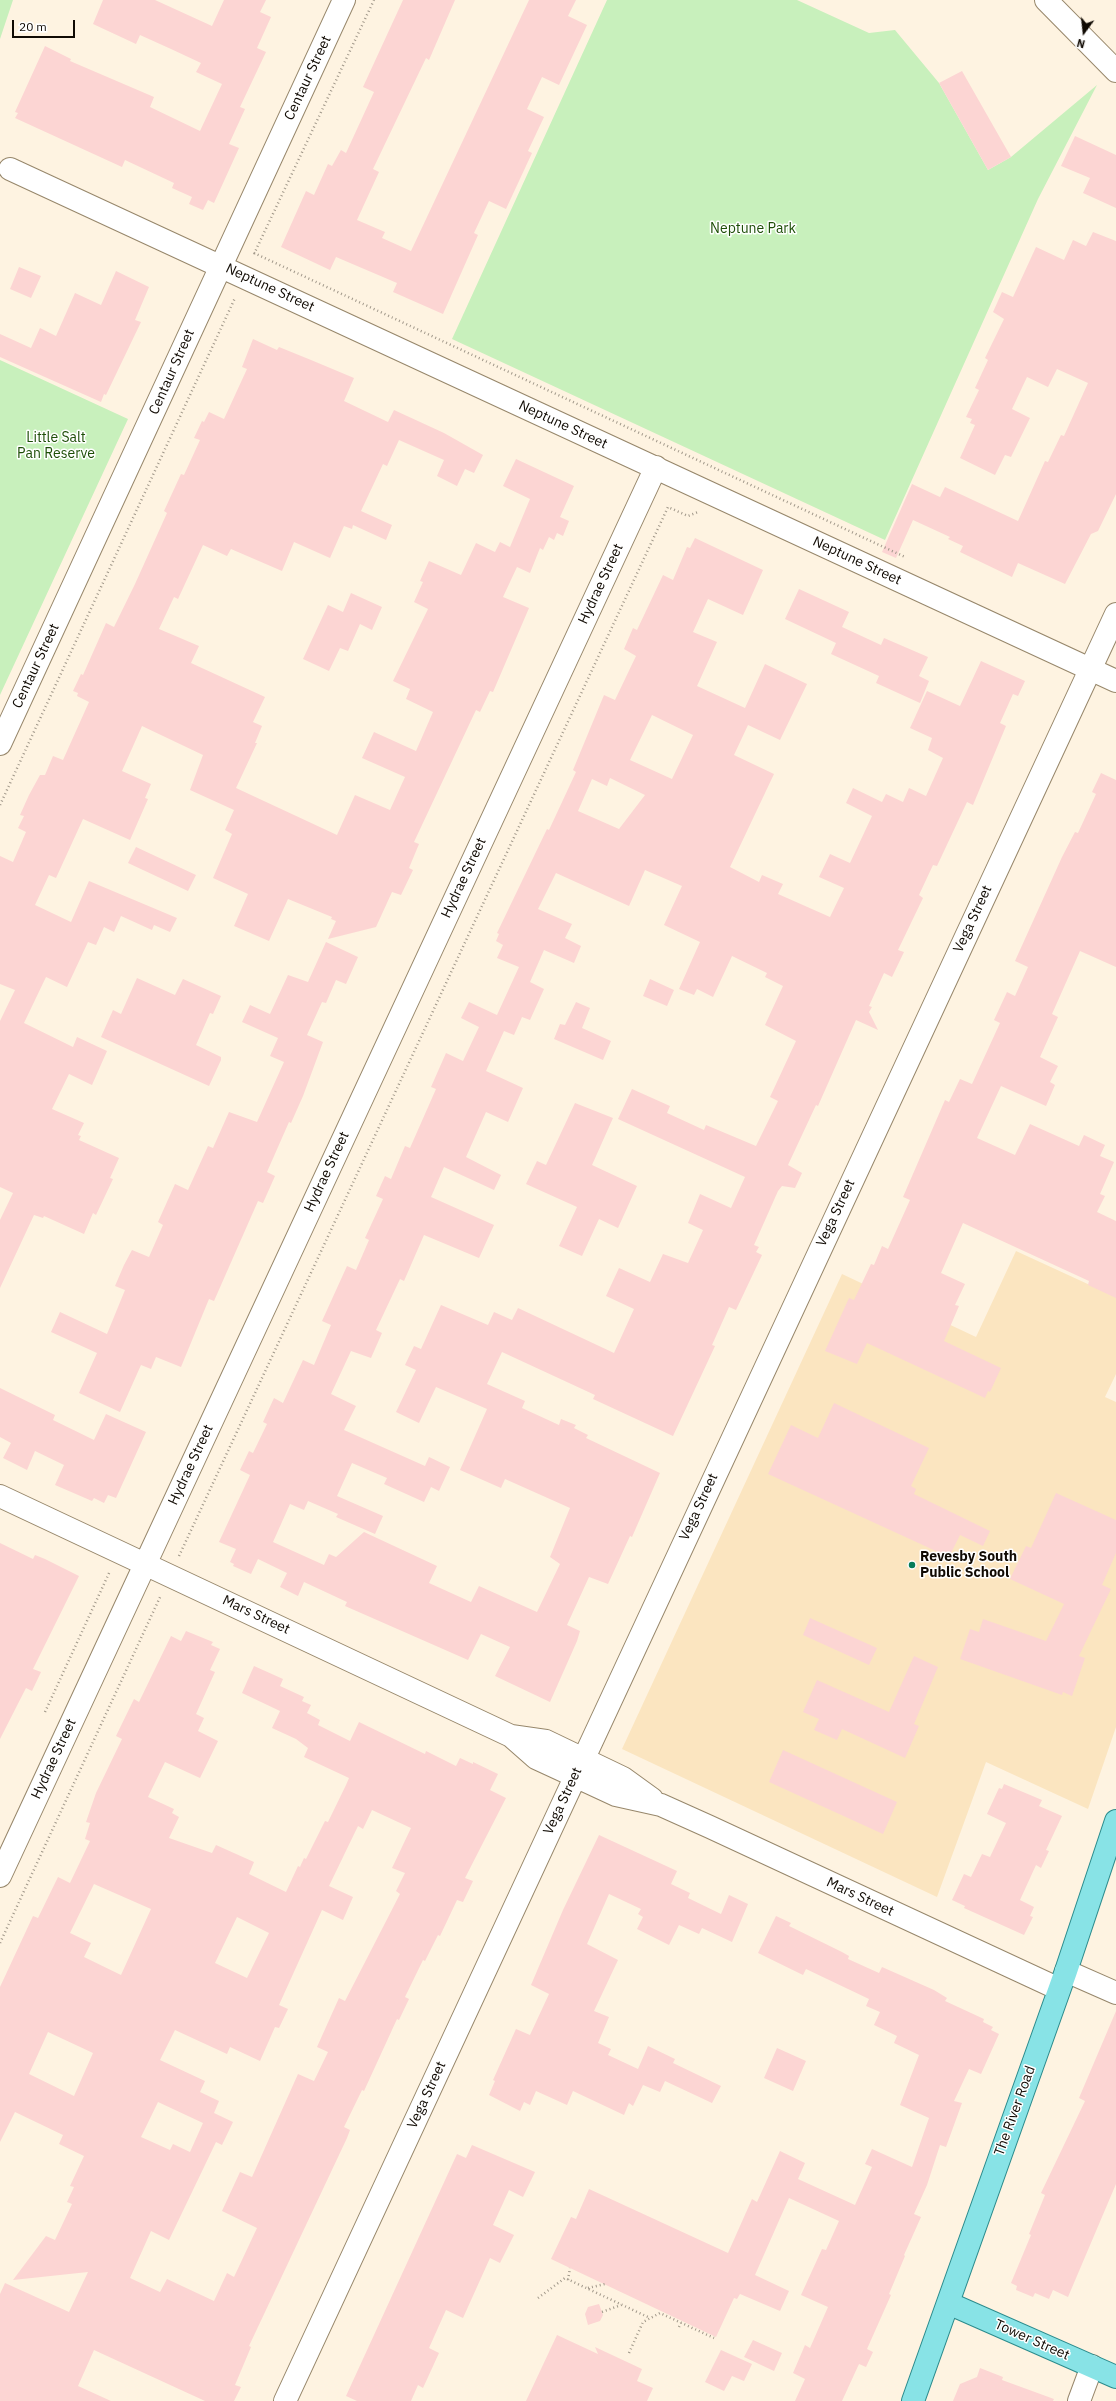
<!DOCTYPE html>
<html>
<head>
<meta charset="utf-8">
<style>
  body { margin:0 }
  #map { position:relative; width:1116px; height:2401px; overflow:hidden; background:#fef3e1; font-family:"IBM Plex Sans",sans-serif }
  canvas { display:block }
  .north { position:absolute; left:1064px; top:12px; width:40px; height:40px; -webkit-text-stroke:3px #fff; paint-order:stroke; rotate:195deg; font-size:11px; font-weight:700; line-height:16px; text-align:center; color:#100a03 }
  .north::after { content:''; display:block; margin:auto; width:14px; height:18px; background:#100a03; clip-path:polygon(50% 0,100% 100%,50% 72%,0 100%) }
  .scale { position:absolute; left:12px; top:20px; width:63px; height:18px; box-sizing:border-box; border:2px solid #100a03; border-top:0; padding-left:5px; font-size:12px; line-height:14px; white-space:nowrap; color:#100a03; -webkit-text-stroke:3px #fff; paint-order:stroke }
</style>
</head>
<body>
<div id="map">
<canvas width="1116" height="2401"></canvas>
<div class="north">N</div>
<div class="scale">20 m</div>
</div>
<script>
const g = document.querySelector('canvas').getContext('2d');
g.lineJoin = 'round';
function fillPath(path, color) { g.fillStyle = color; g.fill(path, 'evenodd'); }
const poly = rows => new Path2D(rows.map(r => 'M' + r).join(''));
function stroke(path, color, width, dash) { g.strokeStyle = color; g.lineWidth = width; g.lineCap = dash ? 'butt' : 'round'; g.setLineDash(dash || []); g.stroke(path); }
function drawText(font, color, halo, rows, align = 'center') {
  g.font = font + ' "IBM Plex Sans",sans-serif'; g.lineWidth = 3; g.setLineDash([]); g.textBaseline = 'middle'; g.strokeStyle = halo; g.fillStyle = color; for (const [text, x, y, turn = 0] of rows) {
    g.save(); g.translate(x, y); g.rotate((+turn || 0) * Math.PI / 180); g.textAlign = isNaN(turn) ? turn : align; if (halo) g.strokeText(text, 0, 0); g.fillText(text, 0, 0); g.restore();
  }
}
const built = poly([
  [1016,1251,1116,1297,1116,1374,1105,1397,1116,1402,1116,1727,1088,1809,986,1762,937,1897,622,1749,842,1274,976,1337]
]);
const green = poly([
  [0,0,13,0,0,39],
  [607,0,797,0,869,33,895,30,939,83,988,170,1011,157,1097,85,1038,199,885,540,452,339],
  [0,360,128,419,0,695]
]);
const building = poly([
  [103,0,155,0,212,26,224,0,266,0,260,12,271,17,257,48,266,52,240,107,245,109,229,144,239,148,214,203,208,200,203,210,189,204,192,197,172,188,174,183,125,160,122,167,15,118,18,113,15,112,45,46,71,59,70,61,154,97,150,107,200,131,222,84,196,72,201,63,171,49,140,35,136,44,93,24],
  [403,0,455,0,429,60,426,58,373,169,379,172,357,220,385,232,382,238,411,251,529,0,576,0,568,16,587,25,559,85,542,77,527,109,544,117,528,151,532,153,506,209,489,201,474,233,478,235,443,314,393,292,397,283,336,257,330,270,281,247,306,191,314,195,328,164,332,166,341,150,346,153,374,92,363,87],
  [962,71,1011,157,988,170,939,83],
  [1075,136,1116,155,1116,208,1083,193,1090,178,1061,166],
  [1093,232,1116,241,1116,494,1098,531,1091,534,1065,584,1018,563,1012,577,960,552,963,546,948,539,950,537,913,520,896,558,882,552,912,484,940,497,945,487,1018,521,1045,461,1048,462,1061,435,1064,436,1088,383,1057,369,1048,387,1027,377,1012,409,1030,418,1011,457,1005,455,995,475,960,458,975,425,970,423,972,419,966,417,979,390,975,388,988,360,985,358,1004,319,993,312,1002,292,1013,297,1036,247,1064,260,1073,240,1086,246],
  [19,267,41,276,31,298,10,289],
  [116,271,149,287,135,320,141,322,106,395,104,394,101,402,0,357,0,334,31,348,40,328,56,336,75,293,101,305],
  [253,339,277,350,279,347,311,360,354,378,344,401,388,422,394,410,444,433,483,455,474,473,465,469,457,486,437,476,444,460,399,440,387,466,383,464,361,511,392,525,386,540,353,525,352,529,344,526,330,558,294,542,282,571,231,549,227,556,203,545,178,599,174,597,159,629,199,646,191,663,265,697,253,722,262,726,255,743,257,743,236,788,337,835,355,795,390,810,405,777,362,758,374,732,416,751,433,712,406,699,410,689,393,681,428,609,414,602,423,582,420,581,429,561,461,575,476,543,495,552,500,542,510,547,530,499,503,486,516,459,574,486,560,517,569,521,563,536,557,533,554,540,549,537,543,550,540,548,530,573,517,567,503,597,529,608,493,692,490,691,480,712,476,710,414,842,419,844,409,868,413,870,401,895,392,892,376,927,328,939,336,921,331,919,332,917,288,899,269,941,234,926,248,894,213,878,232,834,225,830,234,810,190,790,203,755,142,726,122,771,151,784,145,798,148,799,130,840,83,819,56,878,49,875,35,905,71,922,89,881,177,918,170,932,154,925,152,930,121,916,114,932,104,927,96,945,88,942,67,987,46,977,24,1023,73,1047,77,1037,107,1051,92,1085,69,1074,52,1109,84,1123,78,1135,81,1136,79,1140,119,1158,110,1178,113,1179,96,1215,93,1213,84,1234,44,1216,43,1218,34,1215,0,1288,0,1220,13,1193,0,1187,0,1021,15,990,0,984,0,856,13,862,26,832,18,828,24,816,20,815,29,795,40,775,45,775,53,756,63,760,89,702,77,696,78,693,73,691,81,674,83,675,106,623,114,627,135,584,167,513,164,511,181,474,184,475,200,440,194,438,202,421,204,422,209,412,224,419,247,369,242,367],
  [695,538,763,570,743,615,708,599,693,632,717,642,697,686,745,708,765,664,807,684,780,740,748,725,734,755,774,774,730,867,759,882,762,875,783,884,778,894,830,917,844,888,819,877,830,854,850,863,872,816,846,803,853,788,882,802,886,794,903,802,909,788,926,796,943,758,928,750,932,738,910,728,927,691,960,706,981,661,1025,681,1018,696,1013,694,1000,723,1006,726,973,805,967,802,937,866,933,865,919,895,923,898,898,950,904,952,892,977,884,973,869,1006,872,1007,869,1012,878,1030,856,1020,818,1106,816,1105,788,1165,802,1173,795,1188,782,1186,778,1191,754,1245,759,1247,756,1252,762,1255,736,1310,729,1307,712,1345,715,1346,673,1436,593,1399,595,1395,502,1352,487,1384,525,1401,522,1408,559,1425,561,1419,576,1425,574,1428,588,1435,586,1438,660,1473,632,1537,630,1536,608,1584,589,1577,567,1625,580,1631,577,1641,550,1702,495,1676,510,1647,481,1634,468,1660,345,1606,347,1602,304,1582,298,1596,280,1587,287,1573,258,1559,251,1574,233,1566,234,1564,230,1562,236,1549,219,1542,250,1475,240,1470,249,1451,253,1453,267,1424,263,1422,274,1398,283,1403,303,1360,314,1365,331,1325,322,1321,347,1266,356,1270,369,1240,365,1238,383,1199,376,1196,385,1176,391,1179,405,1146,410,1148,436,1089,431,1087,446,1053,463,1061,479,1027,461,1018,469,1002,497,1015,519,967,497,958,503,945,496,941,499,934,497,933,547,829,549,830,576,772,573,770,604,695,615,700,636,656,624,649,633,628,637,630,663,575,673,580,687,547,690,548],
  [652,715,693,735,672,779,630,760],
  [610,778,645,795,619,829,578,811,592,779,607,786],
  [645,870,682,886,664,925,700,942,679,989,694,995,697,989,713,997,732,956,767,973,765,977,783,986,765,1025,796,1041,770,1097,778,1101,756,1146,706,1125,704,1130,667,1113,670,1106,632,1089,618,1119,745,1177,731,1208,700,1194,688,1223,703,1230,688,1263,663,1254,650,1282,619,1268,606,1296,634,1309,614,1353,518,1308,512,1320,494,1312,488,1325,441,1305,421,1349,414,1346,405,1365,416,1370,396,1412,419,1423,436,1387,487,1409,460,1470,501,1488,505,1479,570,1508,550,1557,560,1564,537,1612,479,1586,471,1602,429,1583,437,1566,364,1532,336,1557,329,1554,324,1565,273,1542,290,1504,304,1510,308,1501,338,1514,336,1517,375,1534,383,1516,337,1496,352,1463,387,1478,384,1484,424,1502,431,1487,439,1491,450,1467,429,1457,425,1466,344,1430,356,1406,331,1394,351,1351,371,1358,382,1333,376,1330,400,1279,404,1281,424,1235,479,1258,494,1225,431,1197,444,1167,494,1190,501,1175,466,1157,486,1112,508,1122,523,1088,486,1071,504,1031,514,1035,522,1017,530,1020,544,989,530,982,544,950,574,963,581,946,565,938,572,924,538,909,556,873,629,906],
  [799,589,849,612,842,627,881,645,884,638,928,657,919,676,929,681,920,703,876,683,879,676,831,654,836,643,785,619],
  [351,593,382,607,372,630,360,624,348,651,340,648,329,671,303,659,328,605,343,612],
  [1101,773,1116,780,1116,967,1080,951,1052,1014,1058,1017,1040,1057,1058,1066,1050,1082,1055,1085,1046,1106,1001,1086,977,1138,1015,1155,1030,1124,1079,1146,1084,1135,1105,1145,1100,1156,1114,1162,1100,1194,1105,1196,1097,1212,1116,1221,1116,1298,1088,1285,1089,1281,963,1223,941,1273,965,1284,955,1305,959,1306,944,1341,1001,1368,990,1392,988,1391,985,1398,867,1343,857,1364,825,1351,849,1298,854,1300,871,1264,874,1265,882,1246,888,1249,910,1200,903,1197,945,1100,949,1102,960,1079,972,1084,1000,1023,994,1020,1007,992,1015,996,1028,967,1015,961,1062,857,1075,832,1078,833,1096,794,1092,792],
  [136,847,196,875,188,891,128,863],
  [326,942,358,957,346,984,336,980,326,1003,322,1002,307,1035,323,1042,303,1096,291,1123,289,1122,267,1172,275,1176,263,1203,258,1201,214,1301,209,1299,181,1367,156,1357,151,1369,141,1365,120,1412,79,1393,97,1353,51,1332,60,1312,107,1334,125,1290,115,1286,124,1265,132,1250,149,1257,163,1225,158,1222,175,1184,188,1190,208,1146,213,1148,229,1112,257,1122,284,1062,270,1056,278,1038,242,1022,250,1005,270,1014,288,975,308,982],
  [137,978,175,995,183,979,221,996,213,1014,210,1013,196,1045,221,1057,221,1060,209,1086,101,1037,113,1010,121,1014],
  [650,979,674,990,667,1006,643,996],
  [576,1002,590,1008,582,1028,611,1041,603,1060,554,1039,560,1024,565,1025],
  [575,1103,613,1118,592,1165,637,1186,618,1228,599,1219,582,1256,559,1246,577,1207,526,1184,537,1161,546,1165],
  [0,1388,55,1415,53,1420,94,1440,106,1414,146,1432,116,1498,108,1495,104,1503,94,1498,92,1501,55,1485,64,1465,35,1451,27,1470,3,1458,11,1443,0,1437],
  [834,1403,929,1448,911,1486,916,1489,914,1494,990,1531,983,1546,960,1535,949,1557,768,1474,791,1425,818,1438],
  [1056,1493,1116,1520,1116,1553,1102,1585,1111,1589,1079,1656,1085,1658,1072,1696,1063,1692,1062,1695,960,1659,970,1629,979,1632,983,1619,1046,1641,1064,1604,1010,1579,1026,1546,1031,1548],
  [0,1543,33,1559,35,1555,45,1559,79,1576,33,1669,41,1672,32,1691,26,1688,0,1739],
  [810,1618,877,1648,869,1665,803,1635],
  [186,1631,213,1642,211,1645,220,1649,210,1670,215,1672,196,1714,204,1718,198,1731,218,1741,200,1778,165,1762,148,1797,174,1809,172,1813,179,1817,169,1838,212,1853,216,1845,254,1862,249,1874,286,1892,298,1866,300,1867,304,1858,306,1859,325,1821,328,1822,346,1785,349,1778,304,1757,308,1748,296,1739,272,1728,280,1711,242,1693,254,1666,283,1679,280,1686,304,1697,302,1701,311,1705,307,1713,320,1720,318,1725,350,1741,359,1722,425,1754,426,1751,456,1766,460,1758,473,1764,473,1762,498,1774,490,1790,506,1798,465,1878,473,1881,463,1902,457,1900,440,1936,438,1935,425,1961,423,1960,405,1997,409,1999,399,2020,397,2019,364,2091,362,2090,344,2127,350,2130,347,2138,249,2346,251,2347,235,2385,241,2387,234,2401,205,2401,94,2350,78,2386,111,2401,0,2401,0,2294,5,2283,69,2312,88,2272,13,2280,46,2236,55,2240,72,2204,67,2202,74,2187,70,2186,84,2156,59,2144,63,2135,15,2112,0,2142,0,1987,33,1916,38,1918,58,1877,70,1883,90,1841,85,1839,90,1823,86,1822,96,1793,122,1739,116,1736,134,1699,139,1702,171,1636,181,1641],
  [372,1810,411,1828,392,1868,405,1873,396,1891,400,1894,345,2001,339,1998,317,2047,328,2052,314,2081,298,2074,252,2177,240,2172,222,2211,257,2228,234,2277,227,2273,214,2301,167,2279,160,2292,130,2278,151,2231,169,2240,216,2142,222,2145,233,2122,214,2113,219,2101,200,2092,205,2081,160,2060,175,2030,227,2054,230,2047,260,2061,275,2027,279,2028,288,2009,279,2005,322,1910,343,1920,353,1897,329,1886,358,1826,363,1829],
  [94,1884,151,1909,121,1975,84,1957,91,1943,70,1933],
  [237,1917,269,1933,247,1978,215,1963],
  [48,2032,93,2053,74,2096,29,2074],
  [158,2102,203,2123,190,2152,173,2144,170,2150,141,2137],
  [914,1656,938,1667,914,1724,919,1726,905,1758,842,1729,837,1740,814,1730,819,1719,803,1712,817,1680,889,1712],
  [783,1750,897,1802,883,1834,769,1782],
  [1004,1784,1042,1800,1039,1806,1062,1816,1046,1850,1049,1851,1041,1868,1036,1865,1020,1900,1034,1907,1030,1916,1033,1917,1024,1935,964,1908,965,1906,952,1900,964,1874,971,1877,982,1854,990,1857,1006,1823,987,1814,999,1788,1002,1789],
  [599,1835,677,1871,671,1884,690,1893,688,1898,721,1914,729,1895,748,1904,732,1942,702,1928,699,1934,679,1925,669,1945,637,1929,643,1917,638,1914,641,1909,609,1894,587,1944,618,1960,594,2011,609,2017,598,2043,611,2049,608,2055,638,2069,648,2046,675,2059,673,2063,721,2086,712,2103,665,2081,660,2092,643,2085,633,2106,629,2103,624,2115,573,2091,567,2105,536,2091,530,2105,524,2102,520,2111,489,2095,495,2081,493,2080,516,2029,530,2035,549,1994,531,1985,563,1910],
  [776,1916,791,1923,789,1926,842,1952,849,1956,848,1959,879,1973,882,1967,934,1990,947,1998,945,2001,984,2019,983,2022,993,2027,991,2030,999,2034,981,2074,969,2069,954,2101,962,2103,946,2147,940,2145,927,2185,914,2214,921,2217,904,2255,905,2256,889,2294,891,2295,867,2349,873,2352,866,2367,859,2364,842,2401,795,2401,805,2379,793,2373,805,2345,810,2348,828,2307,801,2295,822,2249,826,2250,839,2221,789,2198,755,2275,789,2291,780,2311,740,2294,737,2299,734,2298,716,2337,551,2259,571,2217,576,2219,589,2189,728,2253,752,2199,757,2202,780,2151,805,2163,798,2179,855,2205,872,2167,865,2164,872,2149,912,2167,929,2118,900,2105,919,2055,894,2043,897,2036,874,2025,880,2012,866,2006,869,1999,806,1969,803,1975,758,1953],
  [1116,2011,1116,2184,1068,2297,1053,2290,1049,2299,1035,2293,1033,2297,1016,2290,1017,2286,1011,2283,1031,2235,1029,2234,1045,2195,1041,2193,1085,2101,1079,2098],
  [777,2048,806,2061,793,2091,764,2078],
  [472,2145,535,2172,523,2197,509,2190,493,2225,514,2235,500,2263,490,2258,463,2318,446,2310,429,2348,439,2353,423,2388,418,2385,411,2401,357,2401,346,2396,457,2154,466,2158],
  [599,2304,603,2315,600,2321,588,2325,585,2314,588,2307],
  [557,2335,598,2354,595,2347,642,2369,637,2381,653,2388,647,2401,526,2401],
  [753,2340,782,2353,774,2371,744,2357],
  [721,2350,752,2364,744,2381,732,2376,724,2391,705,2382],
  [980,2368,1003,2377,1002,2380,1054,2399,1053,2401,953,2401,960,2384,977,2377]
]);
const path = poly([
  [254,253,905,557],
  [254,254,374,0],
  [0,805,235,298],
  [179,1556,668,507,688,516,698,512],
  [45,1712,110,1571],
  [0,1943,161,1595],
  [568,2280,570,2268],
  [588,2288,605,2284],
  [538,2298,565,2278,650,2318],
  [602,2312,621,2305],
  [679,2327,681,2323],
  [629,2353,643,2322,660,2313,714,2338]
]);
const minor = poly([
  [1046,0,1116,71],
  [10,169,1116,681],
  [0,744,344,0],
  [0,1496,511,1736,536,1758,575,1776,616,1795,661,1805,710,1827,1059,1989],
  [511,1736,546,1741,623,1778,652,1799],
  [0,1876,656,467],
  [1066,1971,1116,1993],
  [285,2401,1116,614],
  [1079,2401,1092,2366]
]);
const major = poly([
  [948,2303,1116,2377],
  [913,2401,1066,1971,1116,1821]
]);
const markers = [
  [912,1565,4,"#057c5a"]
];
const streetNames = [
  ["Centaur Street",308,78,-65],
  ["Neptune Street",270,288,25],
  ["Centaur Street",172,372,-66],
  ["Neptune Street",563,425,25],
  ["Neptune Street",857,561,25],
  ["Hydrae Street",601,584,-65],
  ["Centaur Street",36,666,-65],
  ["Hydrae Street",464,878,-65],
  ["Vega Street",973,919,-65],
  ["Hydrae Street",327,1172,-65],
  ["Vega Street",836,1213,-65],
  ["Hydrae Street",191,1465,-65],
  ["Vega Street",699,1507,-65],
  ["Mars Street",256,1615,25],
  ["Hydrae Street",54,1759,-65],
  ["Vega Street",563,1801,-65],
  ["Mars Street",860,1897,25],
  ["Vega Street",427,2095,-65],
  ["The River Road",1015,2111,-70],
  ["Tower Street",1032,2340,24]
];
const parkNames = [
  ["Neptune Park",753,229],
  ["Little Salt",56,438],
  ["Pan Reserve",56,454]
];
const poiNames = [
  ["Revesby South",920,1557],
  ["Public School",920,1573]
];
fillPath(built, '#fbe5c0');
fillPath(green, '#c8f0bc');
fillPath(building, '#fcd5d3');
stroke(minor, '#97876b', 24);
stroke(major, '#2b8b8c', 24);
stroke(path, '#a1988a', 2.5, [1, 3]);
stroke(minor, '#fff', 22);
stroke(major, '#88e3e6', 22);
for (const [x, y, r, color] of markers) { const dot = new Path2D(); dot.arc(x, y, r, 0, 2 * Math.PI); g.fillStyle = color; g.fill(dot); stroke(dot, '#fff', 1.5); }
drawText('14px', '#100a03', '#fff', streetNames);
drawText('14px', '#1d4e07', '#fff', parkNames);
drawText('bold 14px', '#100a03', '#fff', poiNames, 'left');
</script>
</body>
</html>
